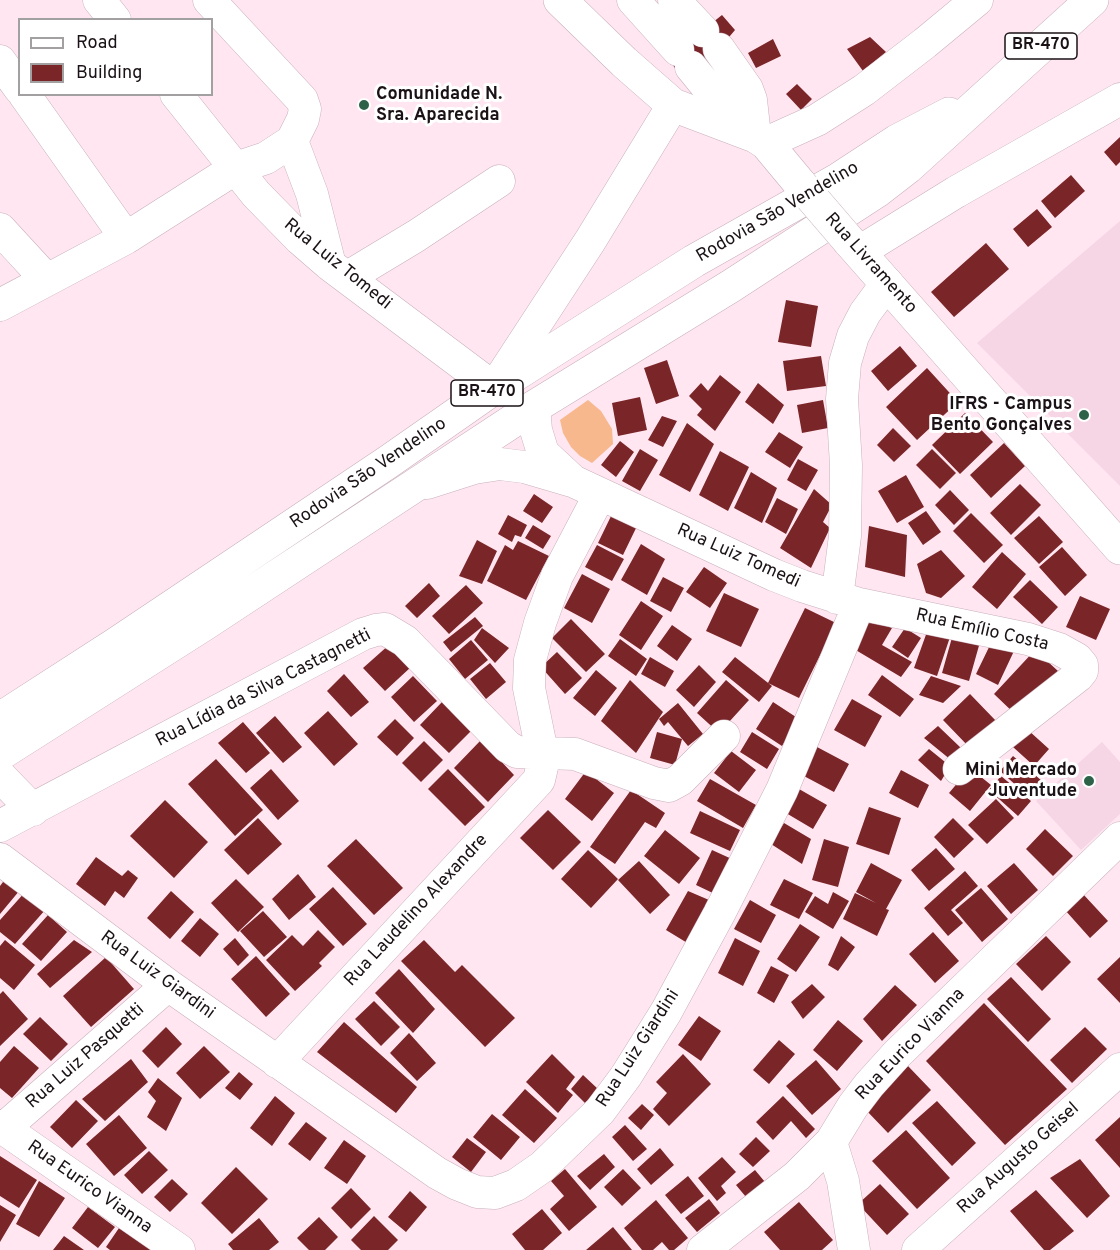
<!DOCTYPE html>
<html>
<head>
<meta charset="utf-8">
<style>
  body { margin:0 }
  #map { position:relative; width:1120px; height:1250px; overflow:hidden; background:#ffe6f1; font-family:Overpass,sans-serif }
  canvas { display:block }
  .legend { position:absolute; left:18px; top:18px; width:195px; height:78px; box-sizing:border-box; background:#fff; border:2px solid #a3a0a2; margin:0; padding:8px 10px; list-style:none; font-size:18px; color:#1a1216 }
  .legend li { display:flex; align-items:center; gap:12px; height:30px }
  .legend b { width:30px; border:2px solid #a3a0a2 }
</style>
</head>
<body>
<div id="map">
<canvas width="1120" height="1250"></canvas>
<ul class="legend">
<li><b style="height:8px;background:#fff"></b>Road</li>
<li><b style="height:16px;background:#7a2528"></b>Building</li>
</ul>
</div>
<script>
const g = document.querySelector('canvas').getContext('2d');
g.lineJoin = 'round';
function fillPath(path, color) { g.fillStyle = color; g.fill(path, 'evenodd'); }
const poly = rows => new Path2D(rows.map(r => 'M' + r).join(''));
function stroke(path, color, width, dash) { g.strokeStyle = color; g.lineWidth = width; g.lineCap = dash ? 'butt' : 'round'; g.setLineDash(dash || []); g.stroke(path); }
function drawText(font, color, halo, rows, align = 'center') {
  g.font = font + ' Overpass,sans-serif'; g.lineWidth = 6; g.setLineDash([]); g.textBaseline = 'middle'; g.strokeStyle = halo; g.fillStyle = color; for (const [text, x, y, turn = 0] of rows) {
    g.save(); g.translate(x, y); g.rotate((+turn || 0) * Math.PI / 180); g.textAlign = isNaN(turn) ? turn : align; if (halo) g.strokeText(text, 0, 0); g.fillText(text, 0, 0); g.restore();
  }
}
const built = poly([
  [1120,221,1120,486,977,343],
  [1102,742,1120,762,1120,814,1081,850,1036,801]
]);
const green = poly([
  [588,400,601,411,612,429,613,444,592,463,580,456,571,447,563,433,560,420]
]);
const building = poly([
  [722,15,735,30,714,55,702,64,677,71,668,58],
  [870,37,886,52,863,71,847,49],
  [773,39,781,56,756,68,748,53],
  [797,84,812,99,801,110,786,94],
  [1120,137,1120,162,1116,166,1104,152],
  [1071,175,1085,191,1055,218,1041,201],
  [1037,209,1052,227,1028,247,1013,229],
  [986,243,1009,269,954,317,931,292],
  [786,300,818,306,811,347,778,342],
  [900,346,917,366,888,391,871,371],
  [821,356,826,386,787,391,783,361],
  [667,360,679,396,656,404,644,368],
  [927,368,958,402,917,440,886,407],
  [720,375,741,392,715,431,697,415,702,409,689,396,701,383,708,391],
  [758,383,784,405,773,424,745,402],
  [640,397,647,430,618,436,612,403],
  [823,400,828,428,802,433,797,405],
  [965,413,993,442,960,474,932,445],
  [662,416,677,421,663,447,648,440],
  [687,423,714,444,690,492,659,475],
  [893,428,911,446,894,462,877,445],
  [779,432,803,447,790,468,765,452],
  [620,441,634,452,616,477,601,465],
  [1004,443,1025,466,991,498,970,475],
  [640,449,658,460,640,491,622,481],
  [932,449,956,473,940,489,916,465],
  [720,451,749,467,728,511,699,495],
  [798,459,818,470,806,491,787,480],
  [751,472,777,488,762,523,734,508],
  [906,475,924,507,897,523,878,491],
  [1020,484,1041,505,1011,535,990,513],
  [814,489,832,505,823,522,830,528,811,568,780,548],
  [950,490,969,510,954,525,935,505],
  [534,494,553,507,542,523,523,511],
  [777,498,798,509,786,534,765,522],
  [926,511,941,532,923,545,908,523],
  [613,512,638,524,623,555,598,543],
  [971,513,1003,545,984,563,953,531],
  [508,515,527,525,521,537,515,535,512,542,498,534],
  [1039,516,1063,542,1039,564,1014,538],
  [533,525,551,536,543,549,525,538],
  [869,526,907,535,905,577,865,567],
  [477,540,497,551,482,584,459,576],
  [518,541,549,556,526,600,487,581,505,545,513,550],
  [641,544,665,559,647,595,621,580],
  [597,545,624,559,612,581,585,567],
  [1062,547,1087,575,1065,596,1039,567],
  [941,550,965,576,941,598,926,593,917,564],
  [1002,552,1026,574,997,609,972,587],
  [704,567,727,583,710,608,686,592],
  [582,574,610,589,592,623,564,608],
  [663,577,684,588,671,612,650,601],
  [1030,580,1058,607,1042,624,1013,597],
  [429,583,440,596,417,618,405,606],
  [466,585,483,603,449,634,432,616],
  [724,593,759,609,741,647,706,631],
  [1080,596,1110,609,1096,640,1066,627],
  [641,601,663,616,641,650,619,635],
  [805,608,836,623,799,698,768,683],
  [475,617,483,626,451,652,443,642],
  [571,619,605,654,586,672,552,638],
  [870,619,892,628,882,645,912,662,901,677,854,649],
  [672,625,692,639,677,661,657,646],
  [482,628,509,648,495,663,474,640],
  [905,628,921,638,908,658,892,647],
  [928,629,950,637,937,676,914,668],
  [953,634,980,642,969,681,942,673],
  [620,639,647,659,636,676,608,656],
  [471,640,488,660,465,679,449,659],
  [992,641,1014,651,998,685,976,674],
  [390,644,411,667,385,691,363,668],
  [1035,650,1058,671,1017,716,994,694],
  [557,652,582,678,565,694,541,667],
  [650,657,674,671,665,687,641,674],
  [735,657,772,686,759,702,722,672],
  [490,663,506,682,486,699,470,679],
  [699,665,716,682,694,707,676,690],
  [596,670,617,688,595,716,573,698],
  [344,674,369,702,351,717,327,691],
  [882,675,914,699,900,717,868,695],
  [413,676,437,701,414,722,391,697],
  [931,676,961,686,943,703,919,695],
  [630,680,663,712,636,753,601,721],
  [726,680,749,700,719,733,697,713],
  [970,694,997,722,970,748,943,720],
  [852,699,882,716,865,747,834,730],
  [442,702,472,730,449,753,420,725],
  [773,702,799,719,782,746,756,729],
  [678,703,703,734,688,746,668,722,664,726,659,719],
  [328,711,358,744,334,766,304,733],
  [275,716,302,747,283,763,256,733],
  [395,719,414,738,397,756,377,737],
  [243,722,270,753,246,773,218,743],
  [938,726,961,748,951,760,924,738],
  [1028,730,1049,749,1034,766,1013,747],
  [657,732,682,739,675,765,650,758],
  [752,732,779,749,767,769,740,752],
  [481,740,514,775,488,802,454,768],
  [424,741,443,760,421,782,402,763],
  [817,747,849,764,834,792,802,775],
  [929,749,950,766,941,781,918,760],
  [731,751,756,770,739,792,714,773],
  [1013,756,1042,781,1028,796,1000,771],
  [216,759,263,810,235,836,188,784],
  [970,768,991,785,970,811,949,793],
  [271,769,299,801,278,820,250,788],
  [448,769,485,807,465,826,428,789],
  [901,770,929,785,918,808,889,793],
  [586,771,614,793,592,821,565,799],
  [1001,776,1031,801,1018,816,989,790],
  [710,779,756,805,743,828,697,801],
  [799,789,827,805,813,829,786,813],
  [631,790,665,813,656,828,645,822,615,864,590,847],
  [996,799,1014,818,987,844,968,825],
  [165,800,208,842,174,878,130,836],
  [869,807,901,818,889,855,856,844],
  [548,810,581,842,553,870,520,838],
  [700,811,740,830,730,851,690,833],
  [258,818,282,844,248,875,224,850],
  [953,818,974,839,954,858,934,837],
  [784,823,811,839,802,864,771,844],
  [1045,829,1073,856,1053,876,1026,849],
  [665,830,700,858,679,884,644,856],
  [356,839,403,888,374,915,327,866],
  [824,839,849,847,838,887,812,880],
  [936,848,955,869,929,891,911,870],
  [588,850,618,879,591,908,561,879],
  [712,850,734,860,717,895,696,885],
  [96,857,122,876,128,870,138,878,124,898,115,891,105,906,76,884],
  [639,861,670,895,650,914,618,880],
  [871,863,902,880,886,909,889,910,877,936,843,919,855,893,876,903,856,892],
  [1014,863,1038,890,1011,914,987,886],
  [965,871,978,886,951,910,963,923,948,936,924,908],
  [298,874,316,897,289,920,272,899],
  [6,878,20,890,0,914,0,886],
  [236,879,264,907,238,932,211,903],
  [784,879,813,893,799,919,770,905],
  [333,887,367,924,343,946,309,909],
  [981,888,1008,919,982,942,955,910],
  [26,891,46,909,15,944,0,932,0,920],
  [171,891,194,912,170,939,147,918],
  [688,891,709,900,689,944,666,930],
  [833,892,849,901,833,929,805,912,815,896,828,904],
  [1083,894,1108,921,1090,938,1065,910],
  [750,900,776,915,761,943,734,929],
  [263,911,287,937,264,957,240,931],
  [48,915,67,932,41,961,22,944],
  [200,918,219,934,200,957,181,941],
  [800,924,820,937,796,972,777,959],
  [318,930,335,947,319,963,322,966,295,991,266,960,292,935,303,946],
  [933,932,959,961,935,983,909,954],
  [841,936,855,947,838,971,828,965],
  [1046,936,1071,962,1042,991,1016,964],
  [235,938,249,955,238,966,223,949],
  [735,938,760,951,743,986,718,973],
  [5,940,35,965,14,990,0,978,0,946],
  [74,940,92,952,50,988,37,974],
  [424,940,455,972,462,965,515,1018,485,1047,401,961],
  [256,956,290,994,266,1017,231,979],
  [106,957,134,989,91,1027,63,996],
  [1120,957,1120,1003,1097,979],
  [771,966,789,975,774,1003,757,993],
  [399,969,435,1009,413,1033,375,993],
  [1011,977,1051,1019,1028,1042,987,999],
  [812,984,825,997,803,1019,791,1002],
  [895,985,917,1005,882,1041,863,1019],
  [3,991,28,1019,0,1046,0,994],
  [374,1001,400,1027,381,1046,355,1019],
  [984,1003,1067,1089,1005,1145,926,1061],
  [699,1016,721,1031,701,1061,678,1045],
  [40,1017,68,1044,51,1061,23,1034],
  [838,1020,863,1041,837,1071,813,1050],
  [344,1022,417,1087,396,1113,317,1052],
  [166,1027,182,1044,158,1068,142,1051],
  [1085,1027,1107,1049,1072,1083,1050,1060],
  [409,1033,436,1063,417,1081,390,1053],
  [779,1040,795,1054,769,1084,753,1070],
  [14,1046,39,1068,12,1098,0,1088,0,1062],
  [204,1046,230,1072,200,1099,176,1073],
  [552,1054,575,1077,566,1089,573,1095,558,1113,526,1082],
  [683,1054,711,1084,669,1126,653,1109,667,1093,656,1082],
  [131,1059,148,1082,105,1121,82,1099],
  [816,1060,841,1089,812,1115,786,1086],
  [908,1066,931,1090,888,1133,865,1109],
  [239,1072,253,1084,240,1100,225,1088],
  [583,1075,598,1089,585,1103,571,1089],
  [158,1078,182,1098,166,1131,147,1117,156,1101,148,1092],
  [525,1089,557,1118,534,1143,502,1115],
  [275,1096,295,1113,272,1146,250,1128],
  [783,1096,815,1129,806,1138,791,1121,773,1140,756,1122],
  [76,1100,98,1121,72,1148,50,1127],
  [937,1101,976,1143,952,1166,912,1123],
  [642,1104,654,1115,641,1130,628,1118],
  [492,1114,520,1137,501,1160,473,1137],
  [119,1115,147,1148,114,1176,86,1144],
  [1120,1117,1120,1168,1095,1140],
  [306,1122,327,1138,310,1161,288,1144],
  [625,1125,647,1149,633,1161,612,1137],
  [906,1130,950,1178,917,1209,872,1161],
  [756,1137,770,1151,753,1167,739,1154],
  [467,1138,486,1152,471,1172,452,1157],
  [344,1140,366,1156,347,1184,324,1168],
  [660,1148,674,1165,651,1185,637,1169],
  [149,1151,168,1170,142,1194,124,1175],
  [604,1154,615,1167,590,1190,577,1176],
  [0,1156,37,1180,19,1208,0,1196],
  [722,1157,736,1172,721,1186,726,1193,717,1201,698,1178],
  [1080,1159,1110,1196,1087,1218,1050,1178],
  [236,1167,268,1199,232,1234,201,1203],
  [565,1169,597,1207,569,1231,550,1209,564,1196,551,1181],
  [623,1169,641,1188,622,1206,604,1187],
  [755,1170,765,1182,746,1197,736,1185],
  [688,1176,704,1196,681,1214,665,1195],
  [172,1179,188,1194,170,1212,154,1197],
  [39,1181,65,1198,39,1237,16,1224],
  [880,1184,909,1214,887,1235,858,1204],
  [351,1188,371,1209,351,1229,331,1208],
  [1036,1190,1074,1231,1050,1250,1044,1250,1010,1211],
  [410,1191,427,1207,406,1232,388,1217],
  [709,1199,720,1213,697,1232,685,1218],
  [656,1200,688,1238,674,1250,669,1250,662,1242,653,1250,642,1250,624,1228],
  [799,1202,833,1240,822,1250,780,1250,764,1232],
  [0,1205,16,1215,0,1242],
  [88,1207,115,1227,98,1248,72,1228],
  [542,1209,562,1233,543,1250,525,1250,512,1234],
  [374,1216,398,1240,388,1250,361,1250,351,1240],
  [319,1217,338,1237,325,1250,309,1250,297,1238],
  [259,1218,279,1242,269,1250,233,1250,228,1244],
  [613,1227,632,1250,586,1250],
  [119,1228,151,1250,110,1250,106,1247],
  [64,1236,84,1250,53,1250]
]);
const minor = poly([
  [99,0,115,20],
  [209,0,302,100,305,109,303,119,292,141,312,194,330,265],
  [633,0,678,50],
  [674,0,703,31],
  [719,49,747,89,751,100,755,136],
  [0,61,20,89],
  [691,67,743,131],
  [24,94,126,238],
  [176,94,256,194,300,239,330,265,494,388,590,241,673,105],
  [766,143,817,120,864,90,925,43,977,0],
  [0,229,46,279],
  [859,252,956,192,1120,99],
  [348,277,416,236,499,181],
  [0,305,126,238,236,168,266,158,292,141],
  [534,407,536,430,543,453,572,480],
  [837,598,845,536,846,465,842,399,845,363,853,336,865,313,887,283],
  [859,604,1028,639,1059,649,1077,659,1082,665,1082,671,1078,676,959,769],
  [0,776,33,810],
  [0,826,363,634,376,630,385,629,405,641,508,747,517,752,575,754,654,783,669,786,680,780,724,736],
  [0,859,168,985,437,1173,457,1184,477,1192,495,1193,516,1185,542,1167,600,1111,626,1076,666,1012,719,914,782,790,859,604,802,586,774,575,575,482,524,467,500,464,474,468,427,483],
  [277,1062,539,780,542,767,542,752,529,688,530,660,540,623,557,576,600,494],
  [0,1126,179,1250],
  [3,1129,168,985],
  [831,1142,843,1181,854,1250],
  [703,1250,797,1176,831,1142,853,1106,869,1085,897,1054,1120,838],
  [918,1250,1120,1069]
]);
const major = poly([
  [560,0,624,62,673,105,755,136,766,143,801,185],
  [849,241,1120,548]
]);
const highway = poly([
  [0,719,116,644,388,462,494,388,694,261,839,179,897,141,949,114],
  [0,754,206,623,534,407,731,286,877,191,908,167,1092,0]
]);
const majorBridge = poly([
  [801,185,849,241]
]);
const markers = [
  [364,105,6,"#2d6248"],
  [1084,415,6,"#2d6248"],
  [1089,781,6,"#2d6248"]
];
const shields = [
  [1041,46,72],
  [487,393,72]
];
const shieldNames = [
  ["BR-470",1041,46],
  ["BR-470",487,393]
];
const poiNames = [
  ["Comunidade N.",376,95,"left"],
  ["Sra. Aparecida",376,116,"left"],
  ["IFRS - Campus",1072,405],
  ["Bento Gonçalves",1072,426],
  ["Mini Mercado",1077,771],
  ["Juventude",1077,792]
];
const streetNames = [
  ["Rodovia São Vendelino",778,213,-30],
  ["Rua Livramento",870,264,48],
  ["Rua Luiz Tomedi",337,265,39],
  ["Rodovia São Vendelino",369,474,-34],
  ["Rua Luiz Tomedi",738,557,24],
  ["Rua Emílio Costa",982,631,13],
  ["Rua Lídia da Silva Castagnetti",264,689,-27],
  ["Rua Laudelino Alexandre",417,911,-47],
  ["Rua Luiz Giardini",157,976,36],
  ["Rua Eurico Vianna",911,1045,-46],
  ["Rua Luiz Giardini",639,1049,-57],
  ["Rua Luiz Pasquetti",86,1057,-41],
  ["Rua Augusto Geisel",1019,1159,-42],
  ["Rua Eurico Vianna",89,1188,35]
];
fillPath(built, '#f6d6e5');
fillPath(green, '#f6b88c');
fillPath(building, '#7a2528');
stroke(minor, '#c8b0bc', 33);
stroke(major, '#c8b0bc', 34);
stroke(highway, '#c8b0bc', 34);
stroke(minor, '#fff', 32);
stroke(major, '#fff', 33);
stroke(highway, '#fff', 33);
stroke(majorBridge, '#c8b0bc', 34, []);
stroke(majorBridge, '#fff', 33);
for (const [x, y, r, color] of markers) { const dot = new Path2D(); dot.arc(x, y, r, 0, 2 * Math.PI); g.fillStyle = color; g.fill(dot); stroke(dot, '#fff', 2); }
for (const [x, y, w] of shields) { const box = new Path2D(); box.roundRect(x - w / 2, y - 13, w, 26, 4.5); g.fillStyle = '#fff'; g.fill(box); stroke(box, '#1a1216', 1.5); }
drawText('bold 16px', '#1a1216', null, shieldNames);
drawText('bold 18px', '#1a1216', '#fff', poiNames, 'right');
drawText('18px', '#1a1216', '#fff', streetNames);
</script>
</body>
</html>
